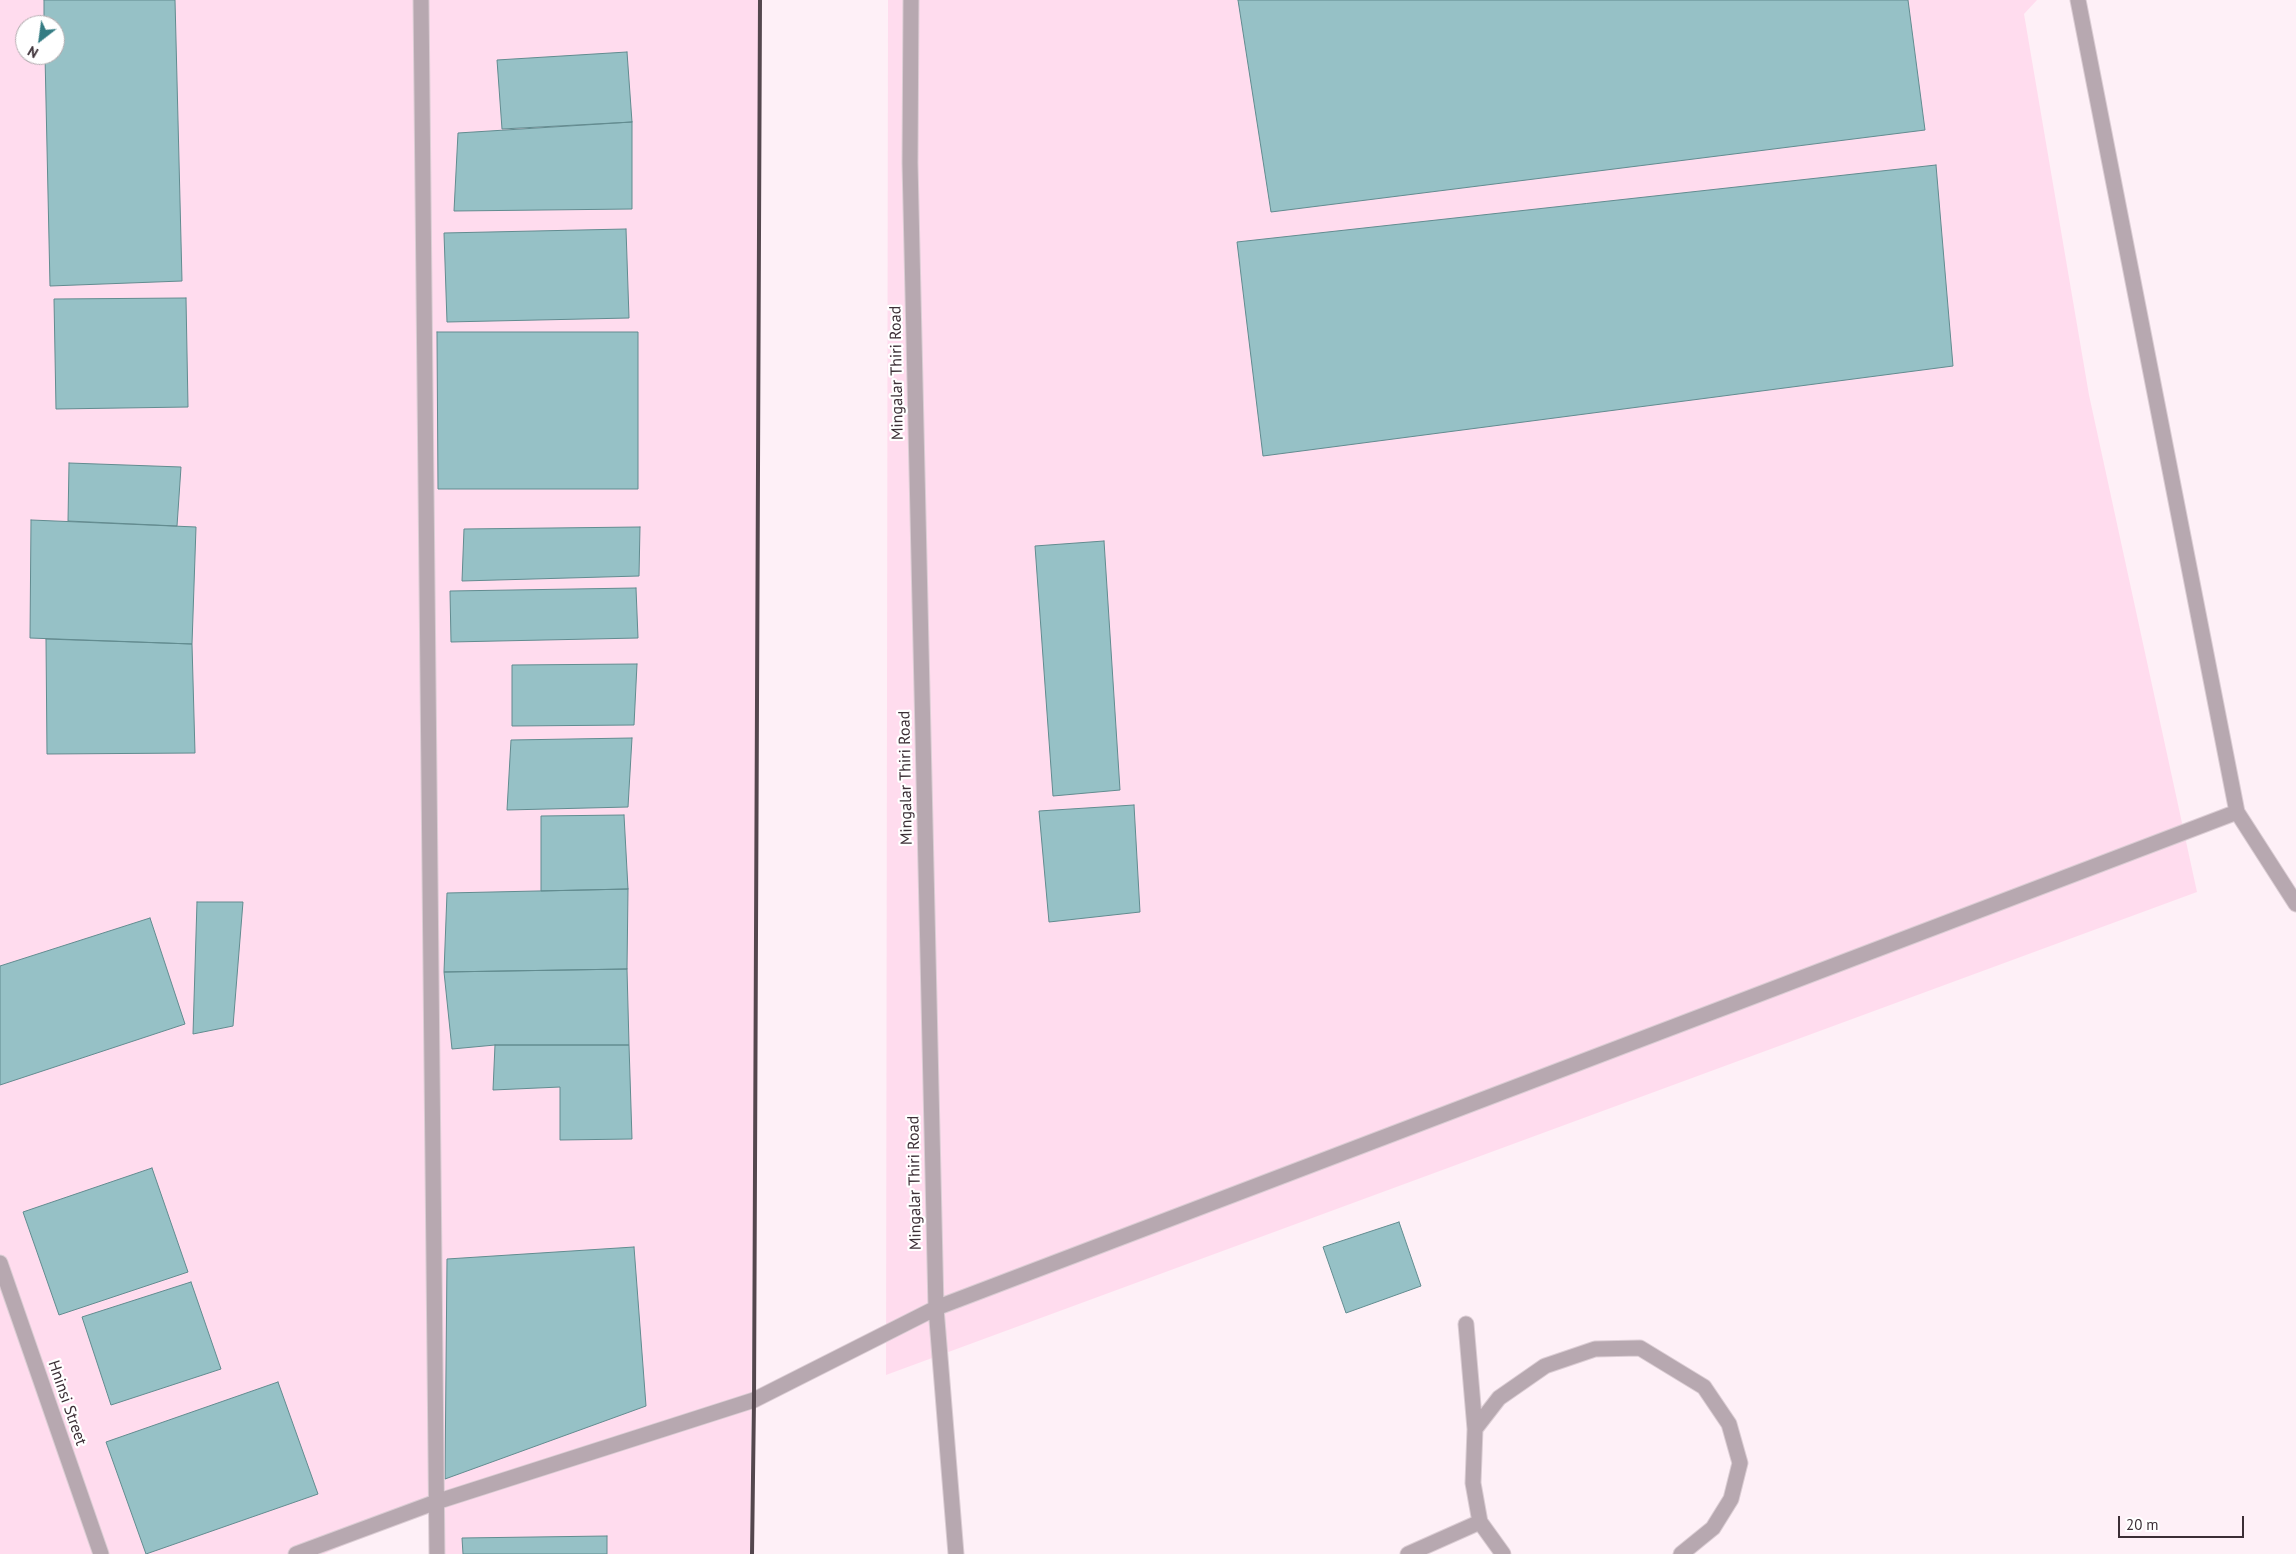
<!DOCTYPE html>
<html>
<head>
<meta charset="utf-8">
<style>
  body { margin:0 }
  #map { position:relative; width:2296px; height:1554px; overflow:hidden; background:#fef0f7; font-family:"PT Sans",sans-serif }
  canvas { display:block }
  .north { position:absolute; left:15px; top:15px; width:50px; height:50px; box-sizing:border-box; background:#fff; border:1px solid #b1abae; border-radius:50%; rotate:210deg; font-size:14px; font-weight:700; line-height:20px; text-align:center; color:#3b2e35 }
  .north::after { content:''; display:block; margin:auto; width:18px; height:22px; background:#347c83; clip-path:polygon(50% 0,100% 100%,50% 72%,0 100%) }
  .scale { position:absolute; left:2118px; top:1516px; width:126px; height:22px; box-sizing:border-box; border:2px solid #3b2e35; border-top:0; padding-left:6px; font-size:15px; line-height:18px; white-space:nowrap; color:#3b2e35; -webkit-text-stroke:4px #fff; paint-order:stroke }
</style>
</head>
<body>
<div id="map">
<canvas width="2296" height="1554"></canvas>
<div class="north">N</div>
<div class="scale">20 m</div>
</div>
<script>
const g = document.querySelector('canvas').getContext('2d');
g.lineJoin = 'round';
function fillPath(path, color) { g.fillStyle = color; g.fill(path, 'evenodd'); }
const poly = rows => new Path2D(rows.map(r => 'M' + r).join(''));
function stroke(path, color, width, dash) { g.strokeStyle = color; g.lineWidth = width; g.lineCap = dash ? 'butt' : 'round'; g.setLineDash(dash || []); g.stroke(path); }
function drawText(font, color, halo, rows, align = 'center') {
  g.font = font + ' "PT Sans",sans-serif'; g.lineWidth = 4.5; g.setLineDash([]); g.textBaseline = 'middle'; g.strokeStyle = halo; g.fillStyle = color; for (const [text, x, y, turn = 0] of rows) {
    g.save(); g.translate(x, y); g.rotate((+turn || 0) * Math.PI / 180); g.textAlign = isNaN(turn) ? turn : align; if (halo) g.strokeText(text, 0, 0); g.fillText(text, 0, 0); g.restore();
  }
}
const built = poly([
  [0,0,760,0,756,902,750,1554,437,1554,435,1503,324,1554,0,1554],
  [25,25,55,25,55,55,25,55],
  [888,0,2037,0,2024,14,2089,395,2197,892,886,1375]
]);
const building = poly([
  [44,0,175,0,182,281,50,286,45,55,55,55,55,25,44,25,44,0],
  [1238,0,1908,0,1925,130,1271,212,1238,0],
  [627,52,632,122,502,129,497,60,627,52],
  [632,122,632,209,454,211,458,133,632,122],
  [1936,165,1953,366,1263,456,1237,242,1936,165],
  [626,229,629,318,447,322,444,233,626,229],
  [186,298,188,407,56,409,54,299,186,298],
  [437,332,638,332,638,489,438,489,437,332],
  [69,463,181,467,177,526,68,521,69,463],
  [31,520,196,527,192,644,30,638,31,520],
  [640,527,639,576,462,581,464,529,640,527],
  [1104,541,1120,790,1053,796,1035,546,1104,541],
  [636,588,638,638,451,642,450,591,636,588],
  [46,639,192,644,195,753,47,754,46,639],
  [637,664,634,725,512,726,512,665,637,664],
  [632,738,628,807,507,810,511,740,632,738],
  [1134,805,1140,912,1049,922,1039,811,1134,805],
  [624,815,628,889,541,891,541,816,624,815],
  [628,889,627,969,444,972,447,893,628,889],
  [197,902,243,902,233,1026,193,1034,197,902],
  [150,918,185,1024,0,1085,0,966,150,918],
  [627,969,629,1045,495,1045,452,1049,444,972,627,969],
  [495,1045,629,1045,632,1139,560,1140,560,1087,493,1090,495,1045],
  [152,1168,188,1272,59,1315,23,1212,152,1168],
  [1399,1222,1421,1286,1346,1313,1323,1247,1399,1222],
  [634,1247,646,1406,445,1479,447,1259,634,1247],
  [191,1282,221,1369,111,1405,82,1317,191,1282],
  [278,1382,318,1494,146,1554,106,1442,278,1382],
  [607,1536,607,1554,463,1554,462,1538,607,1536]
]);
const minor = poly([
  [421,0,437,1554],
  [911,0,910,163,936,1308,956,1554],
  [2078,0,2237,812,2296,904],
  [0,1263,101,1554],
  [1466,1324,1475,1429,1473,1483,1480,1522],
  [1475,1429,1499,1398,1545,1366,1595,1349,1640,1348,1704,1387,1729,1424,1740,1463,1731,1499,1713,1528,1681,1554],
  [296,1554,436,1502,754,1400,936,1308,2237,812],
  [1408,1554,1480,1522,1503,1554]
]);
const rail = poly([
  [752,1554,754,1400,760,0]
]);
const streetNames = [
  ["Mingalar Thiri Road",897,373,-91],
  ["Mingalar Thiri Road",906,778,-91],
  ["Mingalar Thiri Road",915,1183,-91],
  ["Hninsi Street",67,1403,71]
];
fillPath(built, '#ffdcee');
fillPath(building, '#96c1c6');
stroke(building, '#628c90', 1);
stroke(minor, '#dbcdd4', 17);
stroke(minor, '#b7a8b0', 15);
stroke(rail, '#54474e', 4);
drawText('16px', '#3b2e35', '#fff', streetNames);
</script>
</body>
</html>
